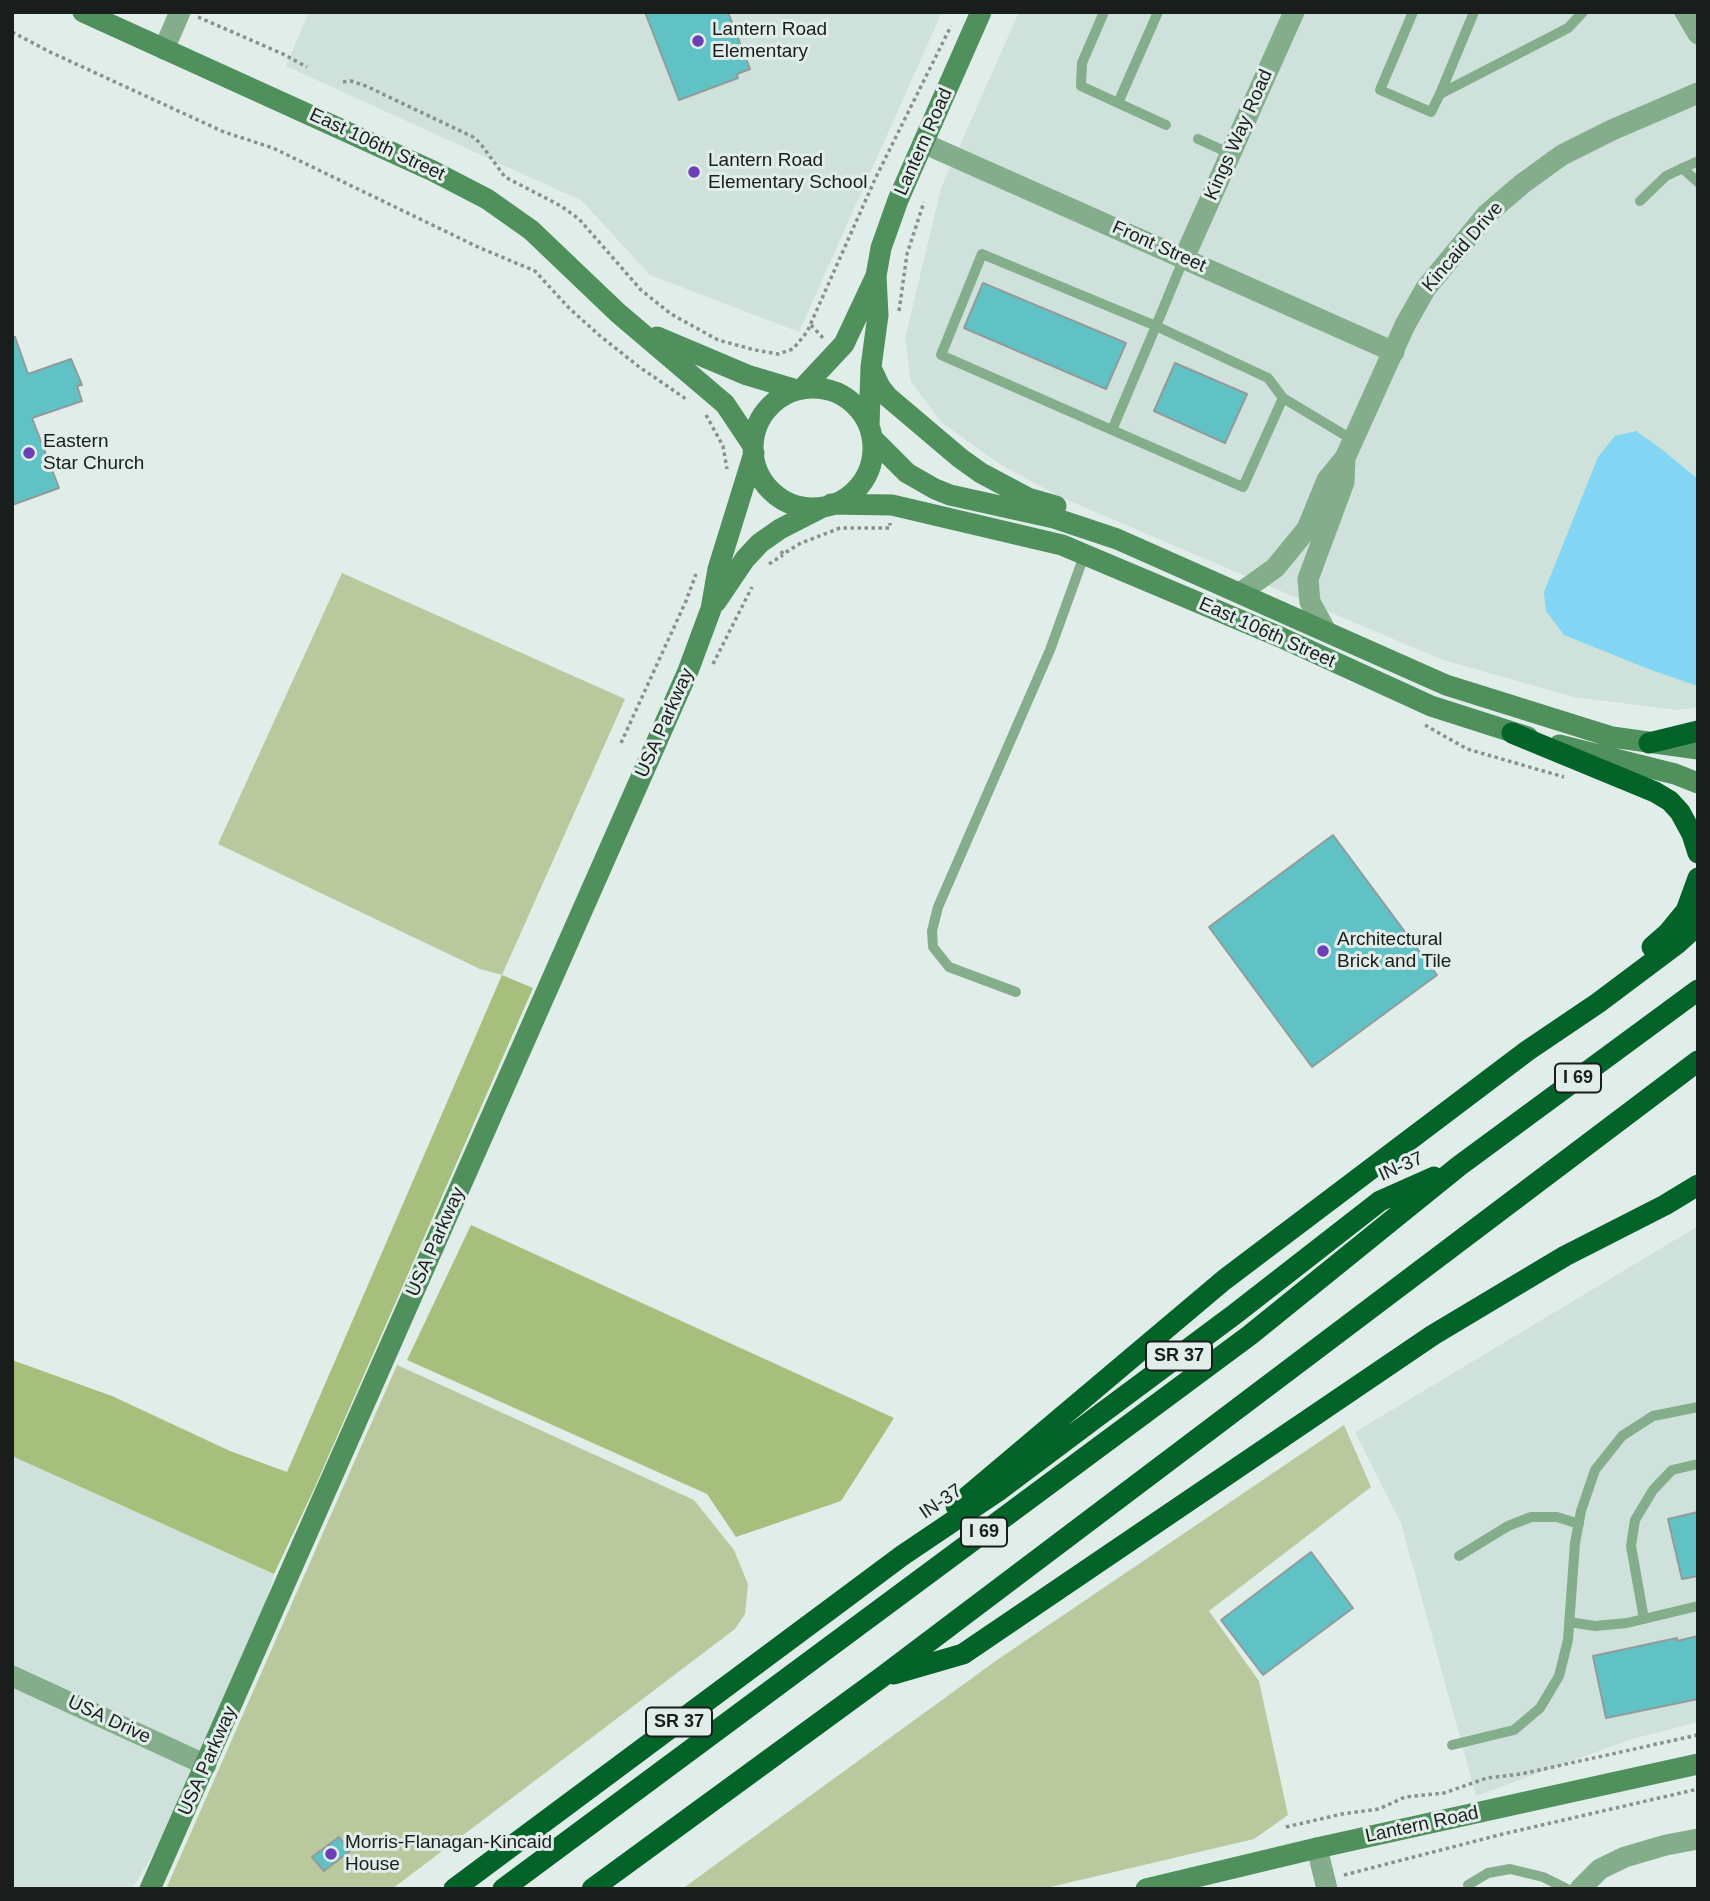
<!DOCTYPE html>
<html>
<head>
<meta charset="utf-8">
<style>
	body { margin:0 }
	#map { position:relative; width:1710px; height:1901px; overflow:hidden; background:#e1ede9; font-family:Arial,sans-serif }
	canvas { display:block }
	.frame { position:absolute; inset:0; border:14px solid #191d1b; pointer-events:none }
</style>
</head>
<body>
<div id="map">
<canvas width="1710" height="1901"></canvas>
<div class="frame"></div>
</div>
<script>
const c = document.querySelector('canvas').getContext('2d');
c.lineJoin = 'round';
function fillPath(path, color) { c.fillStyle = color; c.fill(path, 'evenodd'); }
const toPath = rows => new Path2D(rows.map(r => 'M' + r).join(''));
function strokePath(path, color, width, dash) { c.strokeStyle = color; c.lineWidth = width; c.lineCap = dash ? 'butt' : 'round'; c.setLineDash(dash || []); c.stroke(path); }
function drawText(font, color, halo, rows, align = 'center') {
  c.font = font + ' Arial,sans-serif'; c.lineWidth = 6; c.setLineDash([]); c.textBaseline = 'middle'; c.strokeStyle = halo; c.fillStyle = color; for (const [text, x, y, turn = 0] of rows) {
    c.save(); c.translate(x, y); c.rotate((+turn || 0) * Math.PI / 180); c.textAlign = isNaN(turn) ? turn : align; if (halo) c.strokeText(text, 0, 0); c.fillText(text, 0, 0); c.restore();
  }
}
fillPath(toPath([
	[309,12,942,12,799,332,650,275,582,201,286,66],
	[1019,12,1698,12,1698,707,1678,710,1574,697,1440,659,1058,496,1001,465,942,423,911,382,905,339,941,188],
	[1698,1226,1698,1722,1632,1739,1476,1796,1401,1523,1355,1432],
	[12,1456,274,1574,266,1602,161,1841,132,1889,12,1889]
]), '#cee2db');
fillPath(toPath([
	[342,573,625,699,502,975,480,969,218,844],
	[397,1365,694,1500,734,1550,748,1584,745,1614,735,1629,392,1889,166,1889],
	[1344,1425,1371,1487,1209,1611,1259,1681,1288,1815,1254,1839,1042,1889,682,1889,997,1660]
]), '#b9c99d');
fillPath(toPath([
	[502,975,533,988,314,1489,274,1574,12,1456,12,1360,112,1396,230,1451,287,1472],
	[471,1225,894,1418,841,1501,736,1537,707,1494,407,1360]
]), '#a7bf7d');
fillPath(toPath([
	[1636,431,1660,448,1698,479,1698,686,1651,670,1564,635,1546,611,1544,592,1598,457,1615,436]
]), '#82d6f4');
const building = toPath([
	[645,12,728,12,750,69,737,74,738,78,679,100,645,12],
	[983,283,1126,343,1106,389,964,328,983,283],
	[12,337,15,337,28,374,71,359,82,385,77,386,82,401,32,418,59,488,12,505,12,337],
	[1175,363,1247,394,1225,443,1154,411,1175,363],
	[1333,835,1437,975,1312,1067,1209,927,1333,835],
	[1698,1512,1698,1576,1682,1579,1668,1519,1698,1512],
	[1311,1552,1353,1608,1263,1675,1221,1620,1311,1552],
	[1698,1636,1698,1699,1606,1718,1593,1656,1677,1638,1677,1641,1698,1636],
	[339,1837,350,1851,324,1871,312,1857,339,1837]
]);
fillPath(building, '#60c2c5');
strokePath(building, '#909c9c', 2);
strokePath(toPath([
	[198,17,283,54,307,67],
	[12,32,50,52,224,132,273,148,478,247,535,271,569,308,599,335,638,366,686,399],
	[343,82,351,81,366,86,473,137,480,143,505,177,561,206,579,219,641,290,671,314,718,340,755,350,778,354,793,349,807,332,876,177,951,26],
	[899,311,907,254,924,202],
	[811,325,824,339],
	[706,415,723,446,727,469],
	[781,551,783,554,801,543,840,528,890,528,890,523],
	[769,564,783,555],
	[713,664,752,587],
	[1425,725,1467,749,1564,777],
	[621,743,686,601,696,574],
	[1286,1827,1342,1814,1379,1809,1405,1797,1444,1793,1487,1778,1521,1774,1698,1735],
	[1344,1875,1503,1834,1698,1789]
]), '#89918e', 3.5, [3.5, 3.5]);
strokePath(toPath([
	[1104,12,1082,63,1081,86,1118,103,1158,12],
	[1413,12,1380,90,1431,112,1440,94],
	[1474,12,1440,94,1568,28,1583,12],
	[1118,103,1166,125],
	[1198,139,1231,154],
	[1682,168,1698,182],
	[1640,201,1666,176,1698,161],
	[1184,258,1156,326,1112,430,941,355,982,254,1156,326,1268,378,1283,398,1353,440],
	[1112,430,1243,487,1283,398],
	[1016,992,949,967,933,947,932,931,938,907,1050,650,1085,553],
	[1459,1556,1508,1526,1531,1517,1557,1517,1579,1524],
	[1644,1619,1631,1546,1635,1520,1653,1490,1672,1470,1698,1464],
	[1569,1622,1595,1626,1627,1623,1698,1606],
	[1452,1745,1514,1730,1540,1708,1559,1676,1568,1640,1575,1543,1581,1511,1595,1470,1622,1436,1653,1416,1698,1407],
	[1468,1885,1488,1873,1510,1869,1543,1877,1567,1889]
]), '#84ae8b', 10);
strokePath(toPath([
	[1685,12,1698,34],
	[164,49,180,12],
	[923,143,1394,352],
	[1184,258,1294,12],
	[1240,593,1275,568,1307,529,1327,480,1345,458,1405,325,1426,288,1487,214,1522,184,1562,155,1612,130,1698,93],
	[1326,631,1310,602,1308,579,1344,482,1345,458],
	[12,1676,206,1765],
	[1317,1848,1327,1889],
	[1580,1889,1600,1869,1625,1857,1666,1845,1698,1839]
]), '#84ae8b', 21);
strokePath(toPath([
	[83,12,433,171,487,199,531,230,618,313,725,404,753,446],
	[657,337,747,375,797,390],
	[872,370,880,387,888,397,960,458,981,473,1028,498,1056,506],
	'753 448a60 60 0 1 1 120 0a60 60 0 1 1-120 0Z',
	[802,389,844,344,875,278],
	[869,426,871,367,878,315,876,276,881,248,898,200,981,12],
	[872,438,907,473,935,489,950,495,1054,518,1117,539,1446,685,1612,737,1698,749],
	[831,504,892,505,1062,545,1280,637,1431,706,1528,737],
	[716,602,745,559,760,543,780,529,823,507],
	[1559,745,1675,774,1698,783],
	[150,1889,688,671,711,609,718,569,754,453],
	[1146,1889,1317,1848,1698,1764]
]), '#4f905d', 21);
strokePath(toPath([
	[1512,733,1655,792,1670,801,1680,812,1692,834,1698,853],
	[1649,743,1698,731],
	[1652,947,1668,933,1686,911,1698,878],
	[956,1506,1224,1280,1527,1051,1598,1003,1678,943,1698,925],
	[894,1674,963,1654,1433,1335,1565,1256,1665,1205,1698,1185],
	[454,1889,903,1555,998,1491,1094,1419,1235,1314,1380,1201,1434,1177],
	[503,1889,1250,1335,1459,1166,1698,990],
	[592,1889,882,1677,1698,1061]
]), '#036329', 21);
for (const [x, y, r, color] of [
	[698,41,7,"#6d3fb7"],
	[694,172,7,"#6d3fb7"],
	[29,453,7,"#6d3fb7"],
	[1323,951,7,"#6d3fb7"],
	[331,1854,7,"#6d3fb7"]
]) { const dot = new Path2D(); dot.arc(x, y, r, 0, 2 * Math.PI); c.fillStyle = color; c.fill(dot); strokePath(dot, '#e1ede9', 2.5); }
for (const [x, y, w] of [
	[1578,1078,46],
	[1179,1356,66],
	[984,1532,46],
	[679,1722,66]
]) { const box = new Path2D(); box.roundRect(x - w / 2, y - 14.5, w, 29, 5); c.fillStyle = '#e1ede9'; c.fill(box); strokePath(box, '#191d1b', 2); }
drawText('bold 18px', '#191d1b', null, [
	["I 69",1578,1078],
	["SR 37",1179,1356],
	["I 69",984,1532],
	["SR 37",679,1722]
]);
drawText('19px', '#191d1b', '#e1ede9', [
	["Lantern Road",712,30],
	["Elementary",712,52],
	["Lantern Road",708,161],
	["Elementary School",708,183],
	["Eastern",43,442],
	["Star Church",43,464],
	["Architectural",1337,940],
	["Brick and Tile",1337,962],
	["Morris-Flanagan-Kincaid",345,1843],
	["House",345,1865]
], 'left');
drawText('19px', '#191d1b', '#e1ede9', [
	["Kings Way Road",1239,135,-66],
	["Lantern Road",924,142,-66],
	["East 106th Street",377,145,25],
	["Front Street",1159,247,24],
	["Kincaid Drive",1463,247,-49],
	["East 106th Street",1267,633,24],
	["USA Parkway",665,723,-66],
	["IN-37",1401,1167,-24],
	["USA Parkway",436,1242,-66],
	["IN-37",941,1502,-34],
	["USA Drive",109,1720,25],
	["USA Parkway",208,1761,-66],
	["Lantern Road",1422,1825,-12]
]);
</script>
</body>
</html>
